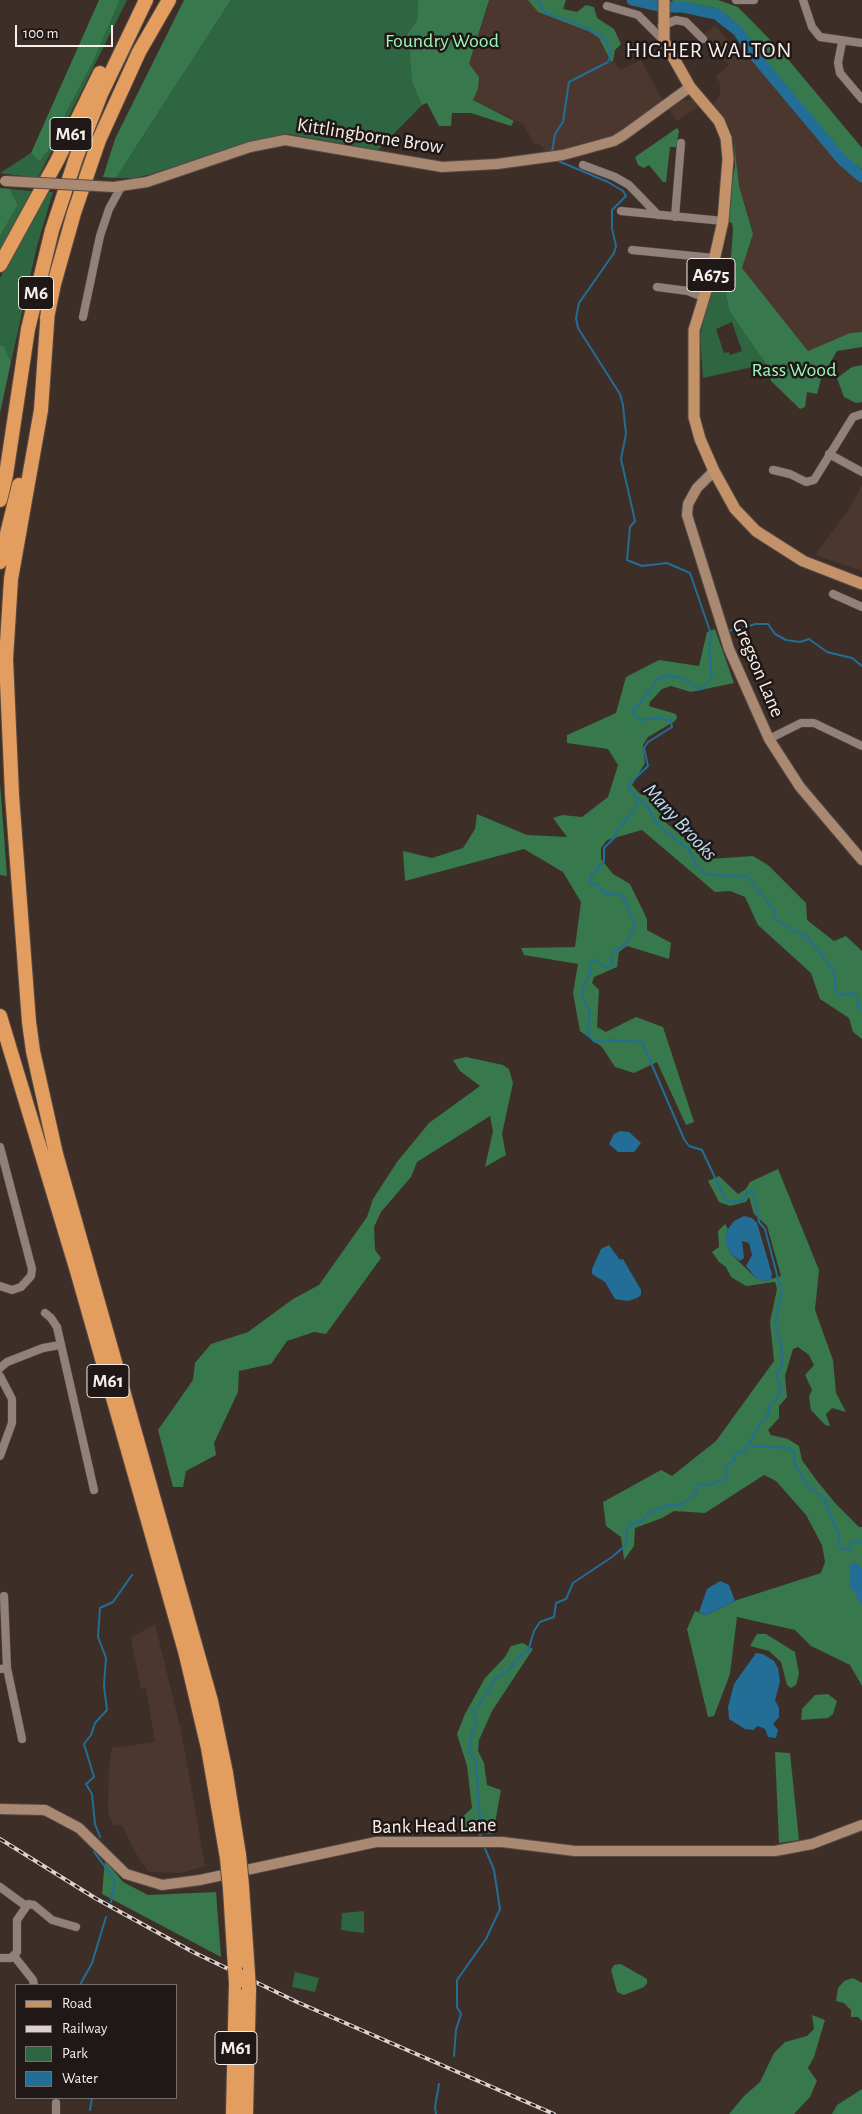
<!DOCTYPE html>
<html>
<head>
<meta charset="utf-8">
<style>
	body { margin:0 }
	#map { position:relative; width:862px; height:2114px; overflow:hidden; background:#3d2e28; font-family:"Alegreya Sans",sans-serif }
	canvas { display:block }
	.legend { position:absolute; left:15px; top:1984px; width:162px; height:115px; box-sizing:border-box; background:#1f1816; border:1px solid #766e6b; margin:0; padding:6px 9px; list-style:none; font-size:15px; color:#f8eeea }
	.legend li { display:flex; align-items:center; gap:10px; height:25px }
	.legend b { width:25px; border:1px solid #766e6b }
	.scale { position:absolute; left:15px; top:25px; width:98px; height:22px; box-sizing:border-box; border:2px solid #f8eeea; border-top:0; padding-left:6px; font-size:15px; line-height:18px; white-space:nowrap; color:#f8eeea; -webkit-text-stroke:4px #1f1816; paint-order:stroke }
</style>
</head>
<body>
<div id="map">
<canvas width="862" height="2114"></canvas>
<ul class="legend">
<li><b style="height:6px;background:#c39269"></b>Road</li>
<li><b style="height:6px;background:#dcd1cd"></b>Railway</li>
<li><b style="height:14px;background:#2e6641"></b>Park</li>
<li><b style="height:14px;background:#236e96"></b>Water</li>
</ul>
<div class="scale">100 m</div>
</div>
<script>
const c = document.querySelector('canvas').getContext('2d');
c.lineJoin = 'round';
function fillPath(path, color) { c.fillStyle = color; c.fill(path, 'evenodd'); }
const toPath = rows => new Path2D(rows.map(r => 'M' + r).join(''));
function strokePath(path, color, width, dash) { c.strokeStyle = color; c.lineWidth = width; c.lineCap = dash ? 'butt' : 'round'; c.setLineDash(dash || []); c.stroke(path); }
function drawText(font, color, halo, rows, align = 'center') {
  c.font = font + ' "Alegreya Sans",sans-serif'; c.lineWidth = 5; c.setLineDash([]); c.textBaseline = 'middle'; c.strokeStyle = halo; c.fillStyle = color; for (const [text, x, y, turn = 0] of rows) {
    c.save(); c.translate(x, y); c.rotate((+turn || 0) * Math.PI / 180); c.textAlign = isNaN(turn) ? turn : align; if (halo) c.strokeText(text, 0, 0); c.fillText(text, 0, 0); c.restore();
  }
}
fillPath(toPath([
	[489,0,528,0,538,12,590,32,599,38,610,62,615,62,620,70,641,60,663,101,612,137,547,153,539,143,535,145,523,124,473,100,478,89,469,64],
	[715,25,741,56,747,54,837,160,862,181,862,332,850,333,808,351,742,268,753,234,739,186,731,130,714,104,720,94,720,83,715,77,729,65,704,34],
	[683,100,694,100,698,107,677,121,669,109],
	[862,485,862,571,815,555,849,510],
	[155,1624,182,1735,205,1866,181,1873,149,1872,135,1852,122,1825,114,1826,108,1813,109,1767,112,1748,155,1742,146,1688,141,1689,131,1638]
]), '#4c372e');
fillPath(toPath([
	[120,0,127,0,38,178,0,173,31,153,39,162,52,146,66,113,94,60],
	[231,0,418,0,417,20,405,37,409,48,412,83,422,105,378,150,288,134,279,135,151,174,135,178,116,178],
	[10,189,32,191,0,250,0,236,18,205],
	[48,192,53,192,37,246,11,362,4,346,0,346,0,278],
	[718,275,723,277,729,311,766,364,703,378,700,337,705,311],
	[732,322,742,351,730,355,729,352,724,353,716,329],
	[364,1911,364,1933,341,1930,342,1913],
	[295,1972,319,1978,315,1992,292,1987]
]), '#2e6641');
fillPath(toPath([
	[99,0,120,0,94,60,66,113,52,146,39,162,31,153],
	[184,0,231,0,116,178,103,177,115,139],
	[418,0,489,0,469,64,479,77,478,89,473,100,514,121,511,126,471,113,452,113,451,126,439,126,427,103,422,105,412,83,409,48,405,37,417,20],
	[528,0,566,0,563,9,577,12,586,5,594,7,597,18,614,29,621,44,615,50,613,61,611,62,599,38,590,32,538,12],
	[672,0,718,0,738,7,782,52,862,148,862,169,845,159,729,17,715,8,686,2,673,2],
	[677,128,679,131,676,147,670,147,666,182,663,182,649,165,644,168,638,165,635,157],
	[734,142,739,186,753,234,742,268,808,351,850,333,862,332,862,347,837,351,821,379,817,394,807,392,805,407,800,409,771,381,766,364,729,311,723,277,731,256,733,230,732,223,725,221,735,166],
	[0,188,10,189,18,205,0,236],
	[0,346,4,346,11,362,0,413],
	[862,365,862,402,856,403,844,397,837,378,852,367],
	[715,629,734,683,691,692,671,686,662,689,650,702,649,706,676,714,677,718,675,721,648,737,643,745,645,763,632,785,640,794,663,800,669,812,665,822,710,859,753,856,768,865,806,903,807,920,834,941,846,936,862,951,862,1039,853,1032,849,1018,820,999,811,973,758,925,745,897,730,891,715,892,642,830,607,840,601,848,601,859,613,874,630,884,647,919,647,930,671,943,669,959,627,946,619,952,617,967,594,977,592,983,599,990,597,1027,606,1032,636,1017,663,1027,694,1122,686,1125,657,1062,634,1073,615,1067,602,1047,580,1031,573,993,578,964,524,955,521,948,575,947,581,902,563,872,524,849,405,881,403,851,432,858,463,848,475,829,477,814,527,835,567,837,553,818,562,815,582,817,608,797,618,765,608,749,567,743,567,735,616,713,626,677,659,660,699,666,707,632],
	[0,783,7,876,0,875],
	[466,1057,503,1065,509,1069,513,1083,502,1134,506,1155,485,1167,493,1131,490,1116,417,1162,411,1177,381,1212,374,1227,375,1250,381,1258,326,1334,314,1332,287,1341,271,1364,239,1371,238,1392,214,1443,216,1455,186,1471,183,1487,173,1487,158,1430,193,1380,195,1363,211,1344,248,1332,293,1299,319,1285,367,1217,373,1199,397,1162,429,1123,480,1086,460,1071,453,1060],
	[778,1169,819,1270,815,1310,833,1360,836,1393,846,1412,832,1408,826,1414,830,1426,825,1425,811,1410,809,1397,812,1390,805,1375,814,1365,809,1355,798,1347,793,1349,785,1376,787,1397,779,1406,779,1418,768,1430,771,1435,788,1439,799,1446,802,1460,817,1481,836,1504,859,1527,862,1527,862,1686,850,1665,811,1646,795,1630,737,1617,730,1674,714,1716,708,1717,687,1629,695,1611,706,1615,737,1600,821,1573,825,1562,822,1545,806,1515,776,1481,764,1475,705,1513,674,1511,662,1518,635,1528,634,1546,624,1560,621,1537,606,1526,603,1502,661,1470,672,1476,716,1441,774,1361,770,1322,777,1289,775,1282,746,1286,731,1277,726,1267,719,1262,712,1252,719,1247,718,1231,725,1224,728,1229,725,1240,731,1254,756,1278,764,1281,781,1276,767,1226,754,1214,749,1197,746,1202,730,1206,719,1202,708,1181,719,1176,738,1194,746,1189,750,1182],
	[757,1634,766,1634,795,1652,799,1674,796,1685,791,1688,787,1685,781,1662,769,1651,750,1646],
	[523,1643,533,1649,492,1711,479,1740,478,1751,484,1763,487,1785,501,1790,493,1834,459,1832,459,1820,472,1808,467,1766,457,1734,465,1714,485,1678,505,1657,511,1646],
	[828,1694,837,1701,833,1714,828,1718,801,1720,802,1709,815,1695],
	[775,1752,790,1753,799,1840,779,1843],
	[105,1860,123,1882,148,1895,216,1892,221,1957,102,1894],
	[621,1964,647,1979,647,1983,644,1987,624,1995,617,1992,611,1970,614,1965],
	[853,1978,862,1983,862,2021,858,2017,851,2017,851,2010,844,2003,836,2001,838,1988,844,1981],
	[812,2015,825,2020,814,2057,808,2068,817,2081,810,2097,794,2114,729,2114,744,2096,760,2082,774,2053,785,2042,807,2036,814,2029],
	[862,2089,862,2114,832,2114,837,2105]
]), '#37784d');
fillPath(toPath([
	[620,1131,629,1132,641,1143,634,1152,618,1152,609,1144,614,1134],
	[744,1216,752,1218,757,1223,772,1274,771,1279,764,1281,756,1278,746,1266,752,1255,749,1243,742,1241,744,1258,740,1261,731,1254,727,1245,725,1240,728,1229,734,1221],
	[609,1245,620,1260,623,1259,641,1290,641,1295,637,1298,628,1301,615,1299,605,1282,592,1274,592,1269,601,1249],
	[854,1562,862,1569,862,1605,849,1584,849,1565],
	[720,1581,729,1585,735,1601,706,1615,699,1612,707,1589],
	[756,1653,763,1654,774,1661,778,1668,780,1682,775,1700,779,1708,779,1717,773,1724,778,1730,776,1738,768,1737,765,1729,758,1726,753,1730,745,1729,729,1719,728,1707,734,1684]
]), '#236e96');
strokePath(toPath([
	[538,0,545,13,571,21,600,35,606,41,611,54,608,62,569,82,563,122,555,134,552,152],
	[556,160,608,182,623,191,626,196,612,210,612,228,616,246,614,253,579,303,576,318,578,328,620,394,623,405,626,434,621,459,635,521,630,527,627,560,642,566,667,563,690,573,711,634,709,653,712,677,699,690,686,680,668,675,658,679,638,706,634,707,633,712,639,720,661,718,671,721,672,727,648,742,644,748,648,766,628,785,630,791,647,806,657,824,688,849,698,868,707,875,747,876,775,911,774,918,792,930,806,936,826,960,835,974,835,988,837,992,843,995,853,993,857,997,858,1005,862,1009],
	[728,631,756,624,768,624,775,634,786,640,800,642,809,639,827,652,852,658,862,666],
	[750,1443,754,1446,790,1448,794,1451,794,1463,808,1486,824,1498,839,1535,840,1548,848,1550,852,1543,858,1541,862,1543],
	[100,1837,95,1824,92,1794,86,1784,94,1777,84,1744,91,1735,95,1723,107,1710,104,1686,106,1658,98,1637,100,1608,113,1602,132,1575],
	[482,1839,475,1823,480,1819,476,1762,469,1752,471,1744,471,1733,475,1726,476,1718,472,1709,479,1705,493,1684,495,1678,508,1671,522,1654,528,1651,534,1631,540,1622,554,1617,556,1603,566,1599,573,1583,612,1557,626,1545,627,1530,631,1524,643,1520,647,1514,669,1505,682,1504,696,1494,698,1484,711,1485,726,1478,726,1466,735,1460,735,1454,745,1451,760,1423,768,1415,769,1406,779,1396,781,1385,777,1379,778,1371,782,1366,782,1350,775,1322,782,1294,765,1229,759,1222,753,1190,747,1192,742,1201,726,1201,702,1150,689,1146,684,1139,642,1042,611,1040,595,1042,587,1034,590,1012,583,999,583,988,591,972,589,964,594,959,605,967,612,966,611,959,614,951,625,945,635,925,624,899,619,894,610,895,603,892,599,886,591,883,591,876,604,861,604,848,615,837,616,831,634,811,638,800],
	[94,1852,115,1880,111,1902],
	[80,1985,92,1963,106,1917],
	[454,2056,456,2030,461,2014,457,2007,457,1980,486,1939,500,1909,494,1870,484,1846],
	[90,2110,92,2098],
	[436,2114,435,2107,439,2084]
]), '#236e96', 2);
strokePath(toPath([
	[632,0,662,7,683,7,716,14,738,31,755,56,842,160,862,177]
]), '#236e96', 11);
const street = toPath([
	[736,0,754,0],
	[803,0,812,27,820,37,862,43],
	[607,6,638,15,664,41],
	[662,26,676,20,686,22,703,39],
	[842,42,838,63,840,73,862,99],
	[583,165,615,177,629,185,658,215],
	[621,211,723,221],
	[675,217,681,143],
	[632,250,714,258],
	[657,287,688,291,703,297],
	[83,317,100,236,109,209,121,187],
	[829,454,862,472],
	[773,470,790,474,806,482,814,480,853,417,862,414],
	[833,594,862,607],
	[769,739,801,723,814,723,862,746],
	[0,1147,32,1269,31,1276,21,1287,12,1290,0,1286],
	[45,1313,51,1318,57,1327,94,1490],
	[0,1368,7,1362,43,1348,60,1345],
	[0,1376,12,1399,12,1423,0,1456],
	[7,1668,22,1739],
	[0,1669,7,1668,4,1596],
	[0,1887,26,1906],
	[14,1956,33,1980,34,1985],
	[0,1958,11,1958,17,1952,17,1920,28,1904,34,1905,52,1920,76,1927],
	[56,2103,56,2114]
]);
const secondary = toPath([
	[114,187,147,182,250,147,285,140,442,167,497,164,563,155,614,141,624,135,690,87],
	[714,471,697,488,688,504,687,515,729,649,769,739,800,787,862,860],
	[0,1809,45,1810,79,1828,126,1874,162,1885,200,1880,376,1842,502,1842,575,1851,775,1851,812,1844,862,1825]
]);
const primary = toPath([
	[664,0,664,41,690,87,719,121,726,138,728,159,723,221,710,278,694,330,694,417,700,439,714,471,735,509,756,531,803,561,862,584]
]);
const highway = toPath([
	[0,265,57,161,100,73],
	[48,309,41,410,11,579,6,659,12,795,29,1022,33,1051,56,1154,211,1701,226,1773,239,1855],
	[47,318,54,284,74,213,99,140,139,52,169,0],
	[0,500,6,475,28,329,52,230,76,158,101,94,146,0],
	[0,562,19,485],
	[0,1016,77,1271,185,1651,208,1748,227,1858],
	[242,1886,248,1974],
	[230,1889,235,1968],
	[233,2114,236,1983],
	[246,2114,249,1989]
]);
strokePath(street, '#574a45', 9);
strokePath(secondary, '#574a45', 12);
strokePath(primary, '#574a45', 13);
strokePath(highway, '#574a45', 16);
strokePath(street, '#92817a', 8);
strokePath(secondary, '#aa8972', 10);
strokePath(primary, '#c39269', 11);
strokePath(highway, '#e39d5e', 14);
const rail = toPath([
	[0,1839,95,1898,193,1952,297,2002,554,2114]
]);
strokePath(rail, '#dcd1cd', 4);
strokePath(rail, '#1f1816', 2, [5.5]);
const secondaryBridge = toPath([
	[5,181,114,187]
]);
const highwayBridge = toPath([
	[239,1855,242,1886],
	[227,1858,230,1889],
	[235,1968,236,1983],
	[248,1974,249,1989]
]);
strokePath(secondaryBridge, '#574a45', 12, []);
strokePath(highwayBridge, '#574a45', 16, []);
strokePath(secondaryBridge, '#aa8972', 10);
strokePath(highwayBridge, '#e39d5e', 14);
for (const [x, y, w] of [
	[71,134,42],
	[711,275,48],
	[36,293,35],
	[108,1381,42],
	[236,2048,42]
]) { const box = new Path2D(); box.roundRect(x - w / 2, y - 16.5, w, 33, 4); c.fillStyle = '#1f1816'; c.fill(box); strokePath(box, '#f8eeea', 1); }
drawText('bold 19px', '#f8eeea', null, [
	["M61",71,134],
	["A675",711,275],
	["M6",36,293],
	["M61",108,1381],
	["M61",236,2048]
]);
drawText('20px', '#9bf7b7', '#1f1816', [
	["Foundry Wood",442,41],
	["Rass Wood",794,370]
]);
drawText('20px', '#f8eeea', '#1f1816', [
	["Kittlingborne Brow",370,136,9],
	["Gregson Lane",758,668,67],
	["Bank Head Lane",434,1826,-1]
]);
drawText('italic 21px', '#b9def5', '#1f1816', [
	["Many Brooks",680,822,47]
]);
c.letterSpacing = '1px';
drawText('22px', '#f8eeea', '#1f1816', [
	["HIGHER WALTON",709,50]
]);
c.letterSpacing = '0px';
</script>
</body>
</html>
